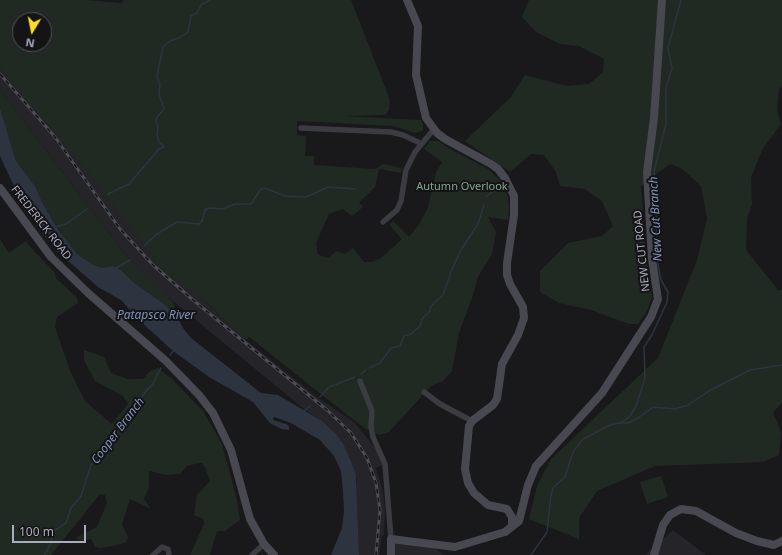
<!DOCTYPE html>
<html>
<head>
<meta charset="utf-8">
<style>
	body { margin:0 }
	#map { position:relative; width:782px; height:555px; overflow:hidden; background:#19191b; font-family:"Noto Sans",sans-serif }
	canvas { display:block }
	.north { position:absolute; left:12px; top:12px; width:40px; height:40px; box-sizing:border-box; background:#141316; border:1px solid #505058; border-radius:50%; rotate:190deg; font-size:11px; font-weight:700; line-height:16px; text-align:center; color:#aaacbb }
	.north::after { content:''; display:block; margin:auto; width:14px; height:18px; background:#fedd2e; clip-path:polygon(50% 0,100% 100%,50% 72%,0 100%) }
	.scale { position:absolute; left:12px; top:525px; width:74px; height:18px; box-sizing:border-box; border:2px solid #aaacbb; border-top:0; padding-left:5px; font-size:12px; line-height:14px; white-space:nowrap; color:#aaacbb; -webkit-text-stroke:3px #141316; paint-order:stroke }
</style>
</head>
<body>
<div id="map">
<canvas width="782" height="555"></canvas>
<div class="north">N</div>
<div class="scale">100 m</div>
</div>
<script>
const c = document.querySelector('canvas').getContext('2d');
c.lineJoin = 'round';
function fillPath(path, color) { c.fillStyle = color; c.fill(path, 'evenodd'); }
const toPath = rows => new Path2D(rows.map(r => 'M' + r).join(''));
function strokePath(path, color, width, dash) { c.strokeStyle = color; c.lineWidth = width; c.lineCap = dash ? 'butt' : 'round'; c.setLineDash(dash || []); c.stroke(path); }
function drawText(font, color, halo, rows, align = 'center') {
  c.font = font + ' "Noto Sans",sans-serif'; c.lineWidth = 4; c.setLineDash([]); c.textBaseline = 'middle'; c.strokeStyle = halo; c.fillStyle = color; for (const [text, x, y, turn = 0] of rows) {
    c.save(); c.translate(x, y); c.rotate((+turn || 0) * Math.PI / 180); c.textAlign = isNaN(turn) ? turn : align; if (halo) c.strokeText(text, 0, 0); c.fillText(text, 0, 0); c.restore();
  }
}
fillPath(toPath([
	[0,61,159,259,246,340,317,397,355,423,382,457,384,464,376,468,383,491,385,510,384,535,382,535,379,555,359,555,356,493,357,482,356,474,344,445,322,421,305,410,162,292,128,258,0,90],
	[673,530,706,555,645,555],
	[395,535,435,548,444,555,391,555]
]), '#252428');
fillPath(toPath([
	[0,0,85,0,121,3,124,0,351,0,390,100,389,110,385,115,343,116,421,120,423,124,423,131,415,133,394,126,297,121,297,135,306,136,305,156,314,156,314,165,375,169,383,164,402,168,401,173,379,169,375,187,359,203,363,207,352,216,343,209,329,214,316,243,317,252,319,255,328,258,337,251,345,254,353,248,364,262,372,262,381,258,402,239,391,227,390,224,393,221,409,237,420,223,428,207,436,173,442,162,424,149,430,141,438,141,448,148,488,169,499,179,508,197,509,208,508,220,488,217,496,232,492,254,478,277,472,298,459,333,452,371,443,381,431,386,389,432,380,435,366,429,355,421,249,337,246,340,208,304,162,268,89,173,0,67],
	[20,20,44,20,44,44,20,44],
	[529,0,782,0,782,85,779,90,777,110,781,124,762,150,751,178,752,205,747,218,746,250,778,290,782,290,782,403,773,412,781,432,779,455,763,462,655,466,597,491,579,518,579,539,529,519,537,486,551,459,658,358,697,260,707,219,701,186,681,168,670,164,641,186,645,249,652,297,647,311,638,324,629,324,591,310,559,303,540,292,540,271,568,243,602,236,613,226,602,201,585,189,560,186,556,172,544,155,531,154,510,172,465,141,510,98,525,75,567,86,589,84,603,72,604,59,579,46,560,44,536,32,522,17],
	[0,90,128,258,173,302,177,316,164,304,133,282,121,270,113,266,102,268,92,264,77,254,69,245,43,204,35,186,16,161,0,108],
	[0,239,9,253,27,240,26,242,55,273,56,278,77,298,78,303,57,317,55,327,71,373,85,401,112,424,128,404,123,396,95,381,84,360,84,350,104,357,111,373,128,379,143,379,150,371,158,368,172,379,203,411,222,444,237,500,240,520,225,531,217,531,210,555,190,555,204,524,204,519,194,515,197,495,210,481,205,467,202,463,199,463,187,466,180,474,166,475,150,471,149,472,149,488,144,499,151,509,130,499,122,524,128,537,126,542,117,545,101,548,95,547,91,539,81,541,75,538,97,527,107,503,105,495,100,494,51,555,0,555],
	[661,476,668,497,647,504,640,482]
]), '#202a23');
fillPath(toPath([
	[0,108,16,161,35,186,43,204,60,232,77,254,92,264,102,268,113,266,121,270,133,282,164,304,177,316,183,328,191,338,261,393,278,395,322,421,336,434,344,445,356,474,359,555,331,555,342,528,344,511,343,492,341,471,334,456,320,440,291,423,275,417,273,418,273,420,286,424,289,426,289,430,281,429,270,423,253,402,209,377,173,351,140,321,121,300,98,287,58,252,42,233,11,180,0,156]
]), '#2d3440');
strokePath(toPath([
	[108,194,129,184,159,149,164,147,159,142,157,136,158,125,156,122,157,117,164,109,159,94,160,84,157,77,163,47,170,41,179,38,188,32,191,16,197,13,201,5,210,0],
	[487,196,501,185],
	[56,227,66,224,87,209],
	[144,246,157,234,177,222,199,224,202,221,205,210,210,208,222,209,235,204,251,204,260,190,265,188,285,196,306,197,328,187,355,189],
	[114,269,130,260],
	[170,355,174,350],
	[369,368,380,363,391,348,400,346,404,336,411,334,420,326,422,319,430,311,431,306,443,295,452,269,462,248,478,224,484,205],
	[361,374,366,370],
	[320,397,329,387,355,377],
	[304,411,310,406],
	[621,423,628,423,638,418,653,407,675,409,688,405,709,391,750,370,782,365],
	[44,555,48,549,55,530,66,523,71,508,81,496,91,465,99,452,119,430,146,391,152,385,161,368],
	[531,555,547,532,551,495,553,488,565,477,573,452,583,439,610,425,620,423,630,416,636,406,645,378,644,347,652,335,667,302,668,292,661,280,657,259,656,200,654,171,666,124,666,88,672,68,668,48,681,0]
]), '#2d3440', 1.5);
strokePath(toPath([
	[301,128,391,132,403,135,420,143],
	[383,222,397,210,401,201,406,170,415,152,434,129],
	[360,381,372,411,371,427,373,437,385,464,391,539],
	[424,392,440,404,472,421],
	[153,555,162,547,168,549,169,555],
	[252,555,264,544]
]), '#3b3b42', 5.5);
strokePath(toPath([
	[407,0,418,26,416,75,426,118,437,133,445,139,491,164,498,169,505,178,514,196,514,215,507,263,507,275,510,284,523,307,524,318,518,335,502,364,497,399,493,405,472,421,469,426,465,469,468,483,474,493,488,505,507,509,512,517,512,526],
	[0,188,51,257,88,293,166,361,199,395,213,413,231,450,250,519,264,544,274,555],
	[391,555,391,539,455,547,505,532,519,521,528,485,536,466,602,393,651,317,658,299,652,259,647,172,654,118,662,0],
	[654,555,663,525,670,515,681,509,696,511,736,533,757,541,774,545,782,541]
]), '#474850', 8);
const rail = toPath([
	[0,74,55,137,120,229,153,265,193,300,327,410,351,433,367,458,376,483,380,510,376,555]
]);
strokePath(rail, '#4c4d55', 3);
strokePath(rail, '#141316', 1.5, [4.5]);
drawText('11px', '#80a78a', '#141316', [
	["Autumn Overlook",462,187]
]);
drawText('11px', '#aaacbb', '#141316', [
	["FREDERICK ROAD",41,223,52],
	["NEW CUT ROAD",642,251,-96]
]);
drawText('italic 12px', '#7f93b8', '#141316', [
	["New Cut Branch",656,219,-93],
	["Patapsco River",156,316],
	["Cooper Branch",118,431,-53]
]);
</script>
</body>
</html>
